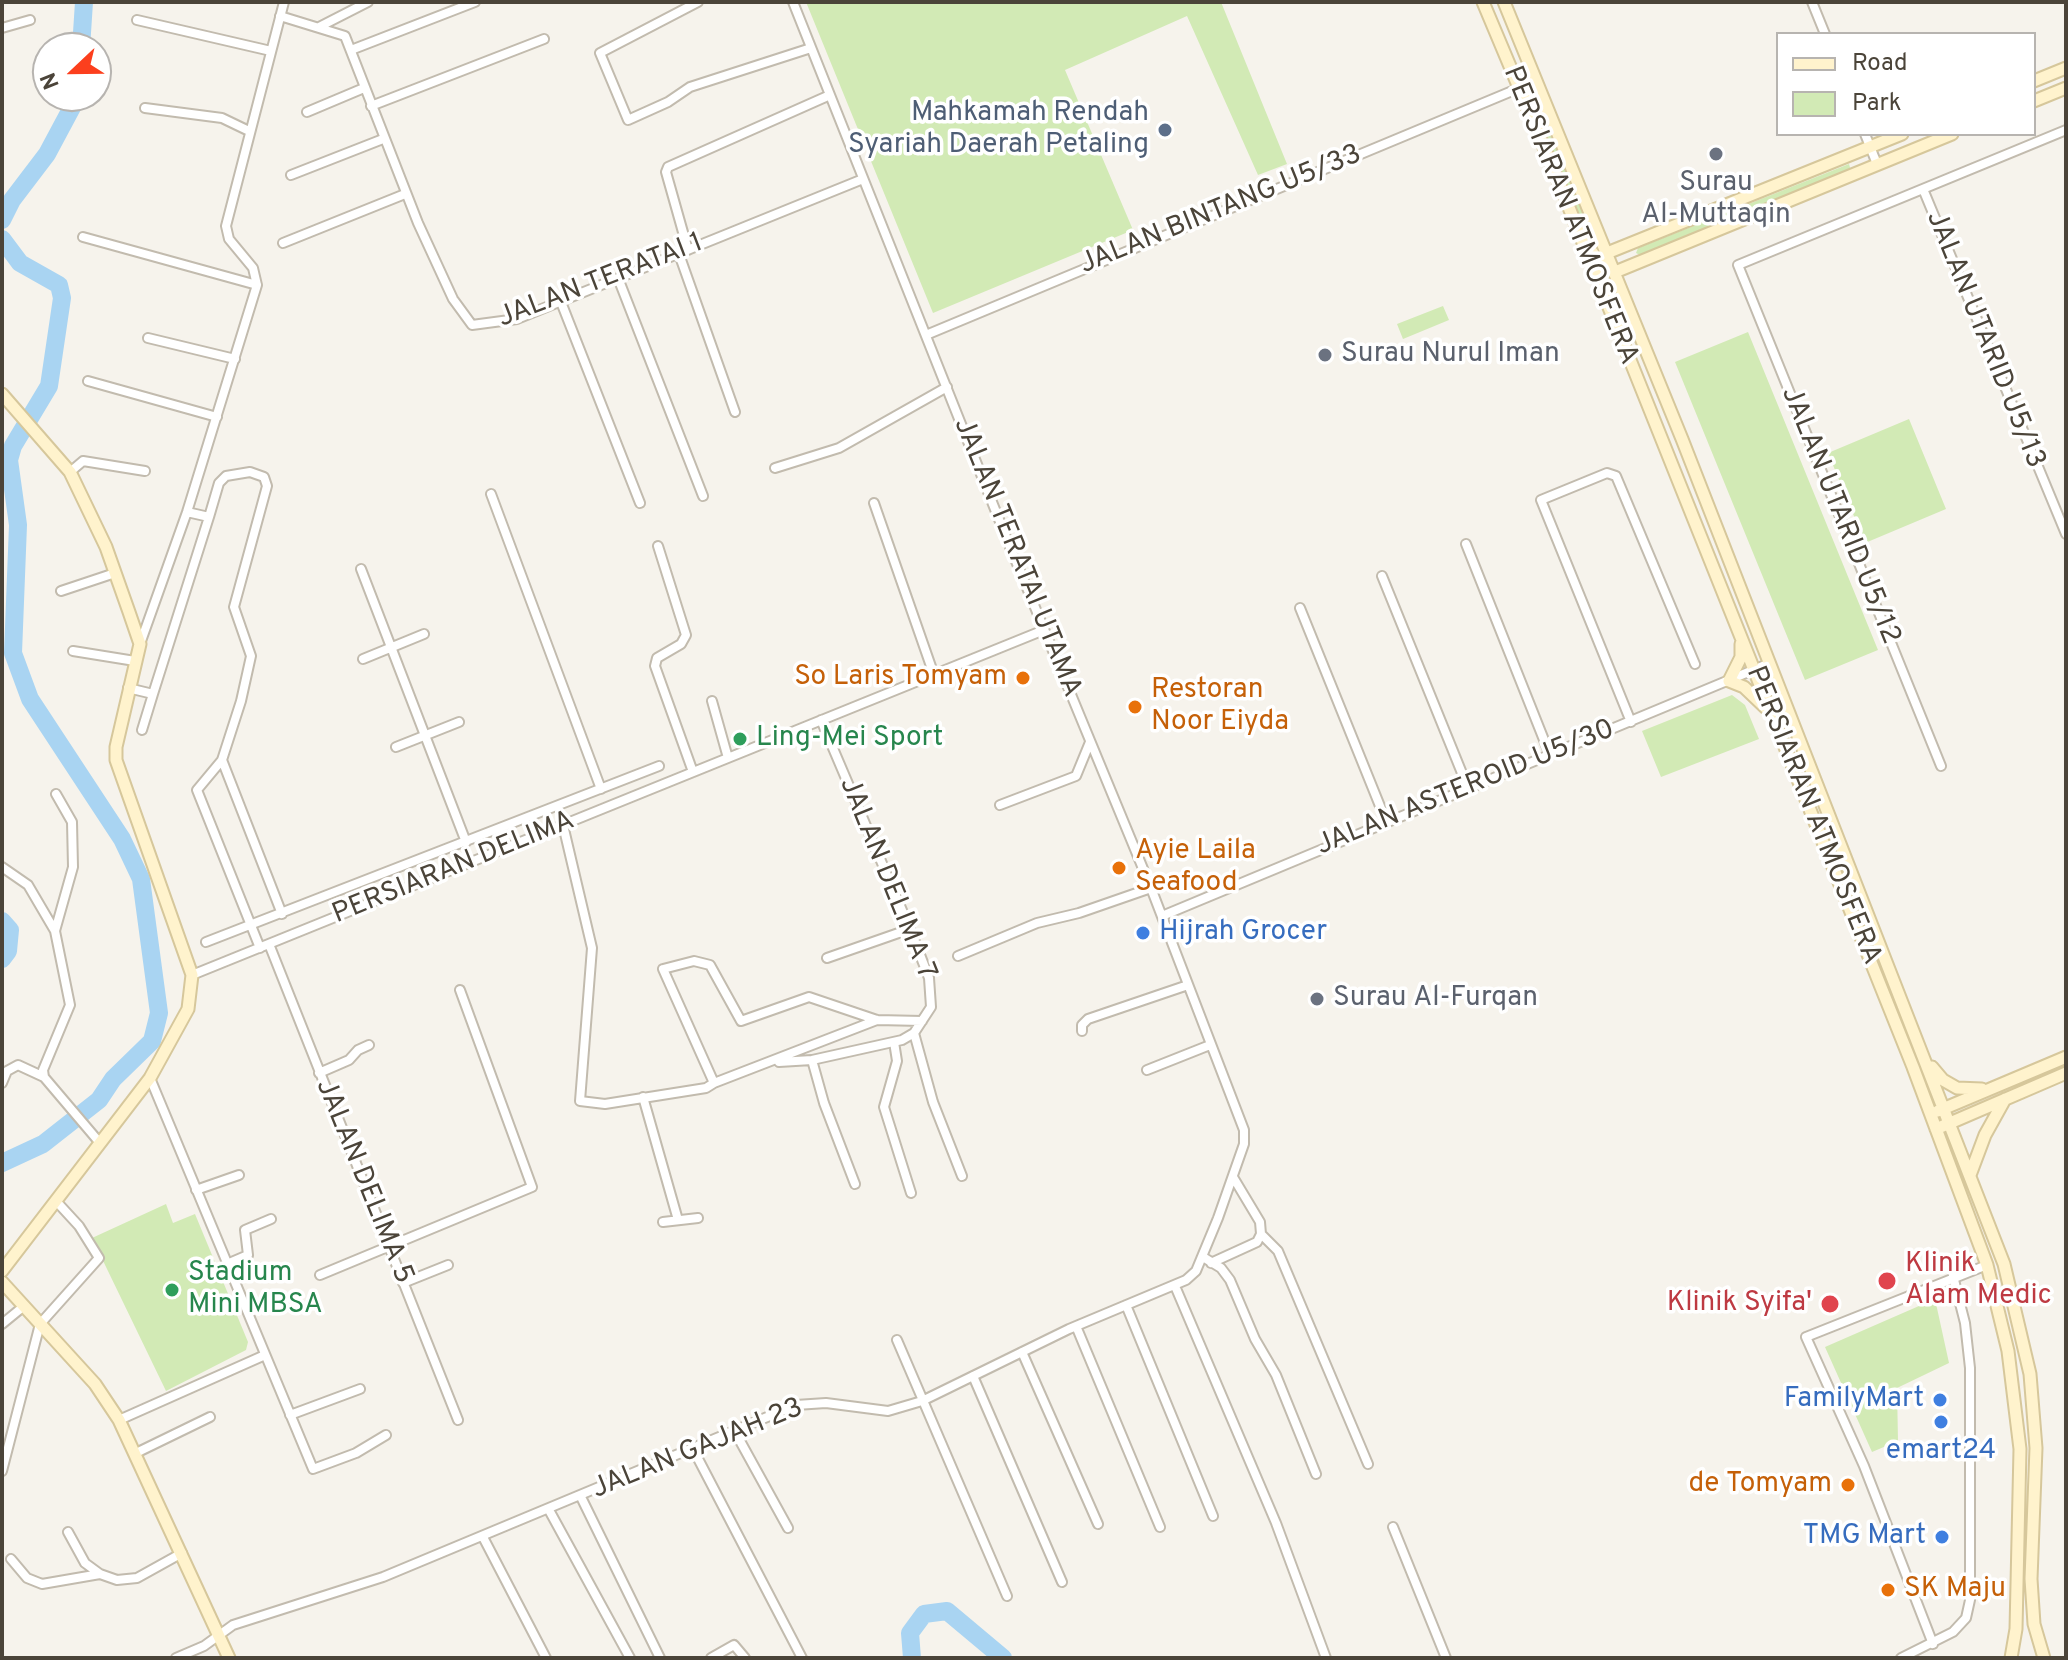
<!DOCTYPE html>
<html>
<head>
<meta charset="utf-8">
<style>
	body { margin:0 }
	#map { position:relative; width:2068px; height:1660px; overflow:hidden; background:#f6f3ec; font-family:Overpass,sans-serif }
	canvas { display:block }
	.frame { position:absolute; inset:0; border:4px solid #4b4439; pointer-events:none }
	.legend { position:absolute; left:1776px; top:32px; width:260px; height:104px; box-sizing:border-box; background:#fff; border:2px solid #b7b4b0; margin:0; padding:10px 14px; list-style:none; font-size:24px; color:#4b4439 }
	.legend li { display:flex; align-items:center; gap:16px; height:40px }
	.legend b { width:40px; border:2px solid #b7b4b0 }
	.north { position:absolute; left:32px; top:32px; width:80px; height:80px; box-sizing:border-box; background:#fff; border:2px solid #b7b4b0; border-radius:50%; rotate:248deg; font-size:22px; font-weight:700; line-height:32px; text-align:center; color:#4b4439 }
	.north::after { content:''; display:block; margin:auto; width:28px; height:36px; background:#fc3f1d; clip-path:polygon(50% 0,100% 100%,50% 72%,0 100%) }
</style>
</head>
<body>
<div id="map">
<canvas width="2068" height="1660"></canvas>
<div class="frame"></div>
<ul class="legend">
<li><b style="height:10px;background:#fff3cd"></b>Road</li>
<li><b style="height:22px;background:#d2eab5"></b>Park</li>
</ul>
<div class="north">N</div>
</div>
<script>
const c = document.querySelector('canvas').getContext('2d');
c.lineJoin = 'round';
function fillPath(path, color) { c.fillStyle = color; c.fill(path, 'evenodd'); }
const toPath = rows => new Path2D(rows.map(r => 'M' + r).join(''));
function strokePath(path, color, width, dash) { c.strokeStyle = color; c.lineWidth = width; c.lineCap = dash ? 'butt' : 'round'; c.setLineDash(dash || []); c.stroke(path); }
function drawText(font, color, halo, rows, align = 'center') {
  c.font = font + ' Overpass,sans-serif'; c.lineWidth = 7; c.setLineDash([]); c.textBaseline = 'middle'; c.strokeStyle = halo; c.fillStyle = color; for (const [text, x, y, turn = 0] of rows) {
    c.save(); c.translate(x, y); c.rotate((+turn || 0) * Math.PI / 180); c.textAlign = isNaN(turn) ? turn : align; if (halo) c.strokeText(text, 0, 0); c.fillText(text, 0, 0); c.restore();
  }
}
fillPath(toPath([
	[806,2,1221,2,1287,164,1258,175,1187,16,1065,70,1133,230,933,313],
	[1530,103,1536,106,1570,176,1594,234,1591,237,1586,237],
	[1849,164,1851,171,1640,255,1636,253,1638,248],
	[1443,306,1449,320,1403,339,1397,324],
	[1748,332,1878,650,1805,680,1675,362],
	[1909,419,1946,509,1865,543,1828,453],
	[1732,695,1745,705,1759,739,1661,777,1642,731],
	[166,1204,173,1223,195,1214,248,1342,246,1350,166,1391,92,1238],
	[1935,1299,1949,1363,1897,1388,1898,1441,1872,1452,1825,1347]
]), '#d2eab5');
strokePath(toPath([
	[81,48,84,2],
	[2,220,12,200,47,154,78,96],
	[2,239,20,263,59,285,62,298,49,386,13,446,9,460,18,525,13,653,30,699,122,839,141,879,159,1013,152,1041,113,1079,99,1100,43,1144,2,1163],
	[2,921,10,930,8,951,2,959],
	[912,1658,910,1633,924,1614,947,1611,1003,1658]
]), '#a9d4f2', 18);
const street = toPath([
	[698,2,600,53,628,120,668,102,690,87,811,48],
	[1812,2,1825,34],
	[280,16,345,36,418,223,453,299,472,325,517,319,863,179],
	[137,20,271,51],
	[319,27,368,2],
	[2,28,30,20],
	[351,50,475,2],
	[371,106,544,39],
	[145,108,222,118,249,131],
	[307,112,364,88],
	[1865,134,1877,164],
	[291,175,383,139],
	[1923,189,2066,534],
	[83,237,257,285],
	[283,243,405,194],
	[688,250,666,172,668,167,830,95],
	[679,254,735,412],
	[618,278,703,496],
	[561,302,640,503],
	[926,335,1517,89],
	[148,338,235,359],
	[88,381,217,417],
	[775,468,839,448,947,387],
	[70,472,83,461,145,471],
	[491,494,601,789],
	[874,503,934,675],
	[187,512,209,517,219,483,226,476,250,472,264,477,267,486,234,607,251,656,241,701,222,760,197,790,260,948],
	[1466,544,1550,755],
	[658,546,686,635,681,644,657,658,655,666,693,772],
	[361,569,466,842],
	[1382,576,1468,788],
	[61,591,115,573],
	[1300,608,1386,821],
	[140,644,187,512,257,285,253,268,229,239,226,226,284,2],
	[73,651,135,661],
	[363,659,424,634],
	[128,688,153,694,209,517],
	[712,701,728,758],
	[1631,722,1541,500,1607,473,1616,476,1695,664],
	[142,730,153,694],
	[396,747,459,722],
	[222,760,282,914],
	[1941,766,1738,265,2066,130],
	[56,794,72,822,73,867,55,931,70,1005,43,1070,44,1077,100,1143],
	[1000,805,1076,776,1090,742],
	[563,825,592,948,580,1101,605,1104,706,1088,714,1083],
	[2,867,28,885,55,931],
	[1162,916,1770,663],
	[206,942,659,766],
	[269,944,458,1420],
	[958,956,1037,923,1079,913,1151,888],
	[827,958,910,929],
	[192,975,1044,630],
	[877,1020,714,1083,663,969,694,961,710,965,741,1021,809,997,877,1020,922,1021],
	[1082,1031,1082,1025,1088,1019,1188,985],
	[914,1033,933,1102,962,1176],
	[894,1042,897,1061,884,1107,911,1193],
	[812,1060,824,1103,855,1184],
	[779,1062,812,1060,902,1040,914,1033,931,1007,929,978,910,929,821,720],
	[1147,1070,1210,1045],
	[319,1073,349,1060,358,1050,369,1045],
	[150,1078,313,1469,356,1453,386,1435],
	[2,1083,7,1071,18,1065,44,1077],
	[643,1097,678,1220],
	[196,1190,239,1175],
	[663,1222,698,1218],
	[1261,1234,1278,1251,1368,1464],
	[1203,1257,1221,1268,1230,1280,1255,1339,1276,1375,1316,1474],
	[1211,1263,1257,1242,1261,1234,1260,1222,1233,1177],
	[227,1264,248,1255,245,1230,271,1219],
	[320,1275,532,1187,460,990],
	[403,1283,448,1265],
	[1175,1286,1276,1523,1326,1658],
	[1126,1305,1213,1516],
	[2,1324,24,1306],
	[1076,1326,1160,1527],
	[897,1340,1007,1596],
	[1022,1352,1098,1524],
	[973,1376,1062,1582],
	[290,1415,360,1389],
	[119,1420,265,1355],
	[734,1430,788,1528],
	[693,1449,802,1658],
	[136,1453,210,1417],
	[2,1471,40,1324,99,1258,79,1226,56,1201],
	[581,1497,660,1658],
	[549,1510,630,1658],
	[1393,1527,1446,1658],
	[68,1532,85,1563,100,1574,117,1580,137,1578,182,1553],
	[483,1537,546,1658],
	[11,1559,27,1578,42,1584,100,1574],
	[1933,1644,1864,1466,1806,1337,1987,1265],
	[176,1658,204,1646,233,1625,383,1577,796,1405,826,1403,888,1411,922,1401,1069,1329,1186,1280,1196,1271,1218,1218,1244,1144,1244,1130,1151,888,1008,542,793,2],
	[711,1658,734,1645,745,1658],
	[1901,1658,1953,1632,1966,1618,1970,1600,1970,1368,1965,1323,1953,1276]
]);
const secondary = toPath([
	[1483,2,1562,190,1913,1067,1987,1265,2008,1351,2020,1449,2016,1629,2011,1658],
	[1504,2,1682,439,2004,1264,2030,1374,2036,1448,2031,1579,2034,1624,2044,1658],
	[2034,81,2066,68],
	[1517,89,1537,101,1544,115],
	[2034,101,2066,88],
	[1587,245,1602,266,1615,272,1952,134],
	[1607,253,1902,134],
	[2,394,70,472,106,547,129,612,140,644,116,747,116,760,192,975,188,1009,150,1078,2,1271],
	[1741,644,1741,657,1729,681,1744,687,1766,708],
	[1932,1067,1943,1080,1957,1088,1982,1089],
	[1938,1111,2066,1057],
	[1936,1129,2066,1073],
	[1970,1175,1985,1135,2005,1099],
	[2,1282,95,1384,119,1420,229,1658]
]);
strokePath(street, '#c2bbae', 12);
strokePath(secondary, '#d6c79b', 15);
strokePath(street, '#fff', 8);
strokePath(secondary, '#fff3cd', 11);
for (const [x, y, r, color] of [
	[1165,130,8,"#5c6f8a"],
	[1716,154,8,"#6b7280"],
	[1325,355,8,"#6b7280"],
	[1023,678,8,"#e8710a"],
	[1135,707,8,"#e8710a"],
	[740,739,8,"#2e9e5b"],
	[1119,868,8,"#e8710a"],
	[1143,933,8,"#3f7fe0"],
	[1317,999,8,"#6b7280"],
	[1887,1281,10,"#e0444e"],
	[172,1290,8,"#2e9e5b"],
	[1830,1304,10,"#e0444e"],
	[1940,1400,8,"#3f7fe0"],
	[1941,1422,8,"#3f7fe0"],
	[1848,1485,8,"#e8710a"],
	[1942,1537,8,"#3f7fe0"],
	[1888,1590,8,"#e8710a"]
]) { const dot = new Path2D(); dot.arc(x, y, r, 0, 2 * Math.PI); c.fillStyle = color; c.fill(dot); strokePath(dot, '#fff', 3); }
drawText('28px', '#4e5e75', '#fff', [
	["Mahkamah Rendah",1149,114],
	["Syariah Daerah Petaling",1149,146]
], 'right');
drawText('28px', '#5b616d', '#fff', [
	["Surau",1716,184,"center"],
	["Al-Muttaqin",1716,216,"center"],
	["Surau Nurul Iman",1341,355],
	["Surau Al-Furqan",1333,999]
], 'left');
drawText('28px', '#4b4439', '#fff', [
	["JALAN BINTANG U5/33",1221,211,-22],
	["PERSIARAN ATMOSFERA",1569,216,68],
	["JALAN TERATAI 1",601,282,-21],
	["JALAN UTARID U5/13",1984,340,68],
	["JALAN UTARID U5/12",1839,516,68],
	["JALAN TERATAI UTAMA",1016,558,68],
	["JALAN ASTEROID U5/30",1466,789,-22],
	["PERSIARAN ATMOSFERA",1812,816,68],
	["PERSIARAN DELIMA",454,869,-22],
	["JALAN DELIMA 7",886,879,68],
	["JALAN DELIMA 5",363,1182,68],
	["JALAN GAJAH 23",698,1450,-22]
]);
drawText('28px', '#c56008', '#fff', [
	["So Laris Tomyam",1007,678,"right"],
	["Restoran",1151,691],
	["Noor Eiyda",1151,723],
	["Ayie Laila",1135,852],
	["Seafood",1135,884],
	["de Tomyam",1832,1485,"right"],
	["SK Maju",1904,1590]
], 'left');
drawText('28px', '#27864d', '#fff', [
	["Ling-Mei Sport",756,739],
	["Stadium",188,1274],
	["Mini MBSA",188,1306]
], 'left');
drawText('28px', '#366cbe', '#fff', [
	["Hijrah Grocer",1159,933,"left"],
	["FamilyMart",1924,1400],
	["emart24",1941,1452,"center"],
	["TMG Mart",1926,1537]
], 'right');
drawText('28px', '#be3a42', '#fff', [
	["Klinik",1905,1265],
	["Alam Medic",1905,1297],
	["Klinik Syifa'",1812,1304,"right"]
], 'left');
</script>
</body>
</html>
